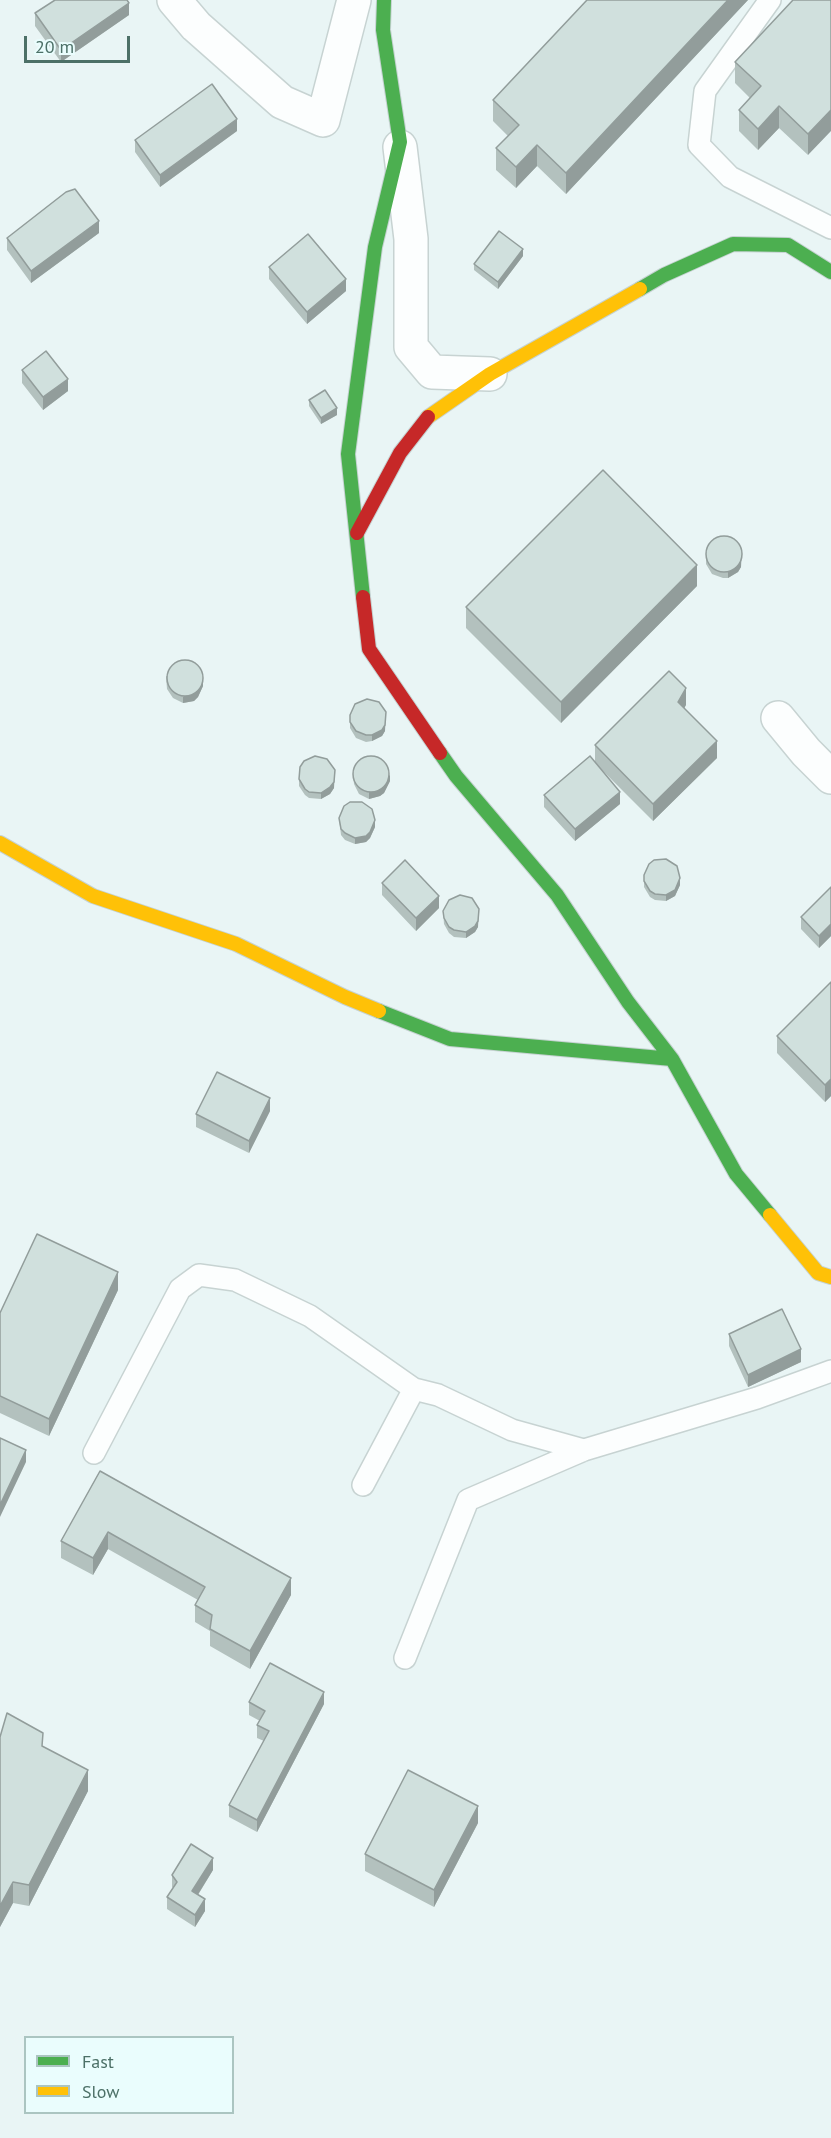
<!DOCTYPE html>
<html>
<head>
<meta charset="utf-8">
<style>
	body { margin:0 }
	#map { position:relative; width:831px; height:2138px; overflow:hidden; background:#e9f5f5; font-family:"PT Sans",sans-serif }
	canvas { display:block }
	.legend { position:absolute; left:24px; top:2036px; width:210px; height:78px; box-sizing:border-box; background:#eafdfd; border:2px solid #abc5c1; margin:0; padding:8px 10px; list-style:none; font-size:18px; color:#4c7067 }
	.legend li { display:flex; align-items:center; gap:12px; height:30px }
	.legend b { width:30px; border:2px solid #abc5c1 }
	.scale { position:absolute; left:24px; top:36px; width:106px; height:27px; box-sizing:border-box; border:3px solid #4c7067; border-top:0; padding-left:8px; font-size:18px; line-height:21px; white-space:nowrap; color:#4c7067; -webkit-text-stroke:4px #eafdfd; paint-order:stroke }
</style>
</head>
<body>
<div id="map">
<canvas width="831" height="2138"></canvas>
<ul class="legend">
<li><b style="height:8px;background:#4caf50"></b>Fast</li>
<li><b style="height:8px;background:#ffc107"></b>Slow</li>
</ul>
<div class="scale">20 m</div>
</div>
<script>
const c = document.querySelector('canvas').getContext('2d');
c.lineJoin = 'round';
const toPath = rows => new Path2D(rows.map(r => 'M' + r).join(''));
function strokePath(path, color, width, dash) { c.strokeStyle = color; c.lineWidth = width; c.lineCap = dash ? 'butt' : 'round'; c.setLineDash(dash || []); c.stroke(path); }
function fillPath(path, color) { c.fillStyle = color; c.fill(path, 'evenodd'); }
const lane = toPath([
	[770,0,705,91,699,145,730,177,831,228],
	[94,1453,180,1289,199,1275,235,1280,310,1316,414,1389],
	[363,1485,414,1389,438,1395,512,1430,584,1450],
	[405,1658,468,1500,584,1450,757,1398,831,1371]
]);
const street = toPath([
	[174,0,196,26,282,102,323,120,354,0],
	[400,147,411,239,411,347,432,372,490,374],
	[778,718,806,752,831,777]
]);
const fast = toPath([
	[640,289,664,275,733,244,788,245,831,272],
	[363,597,348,454,375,247,400,142,383,30,384,0],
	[440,753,456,776,557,895,628,1002,672,1059,736,1174,770,1215],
	[379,1011,450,1039,672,1059]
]);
const slow = toPath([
	[428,417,490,374,640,289],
	[0,843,93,896,236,944,345,997,379,1011],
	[770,1215,818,1273,831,1277]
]);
const jam = toPath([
	[357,533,400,453,428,417],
	[363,597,369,649,440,753]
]);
strokePath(lane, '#c7d3d2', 24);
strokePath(street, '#c7d3d2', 36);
strokePath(fast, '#c5d2d1', 16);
strokePath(slow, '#c5d2d1', 16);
strokePath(jam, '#c5d2d1', 16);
strokePath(lane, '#fcfefe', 21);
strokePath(street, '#fcfefe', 33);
strokePath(fast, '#4caf50', 14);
strokePath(slow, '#ffc107', 14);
strokePath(jam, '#c62828', 14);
fillPath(toPath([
	[587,0,748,0,566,194,537,166,516,188,496,170,496,148,508,136,493,121,493,100],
	[831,0,808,155,779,128,758,150,739,131,739,110,750,98,735,83,735,62],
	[35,13,129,15,61,62,35,26],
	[237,131,160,187,135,152,135,140],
	[99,233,31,283,7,250,7,238],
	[523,256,498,289,474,270,474,264],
	[269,267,346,291,307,324,269,279],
	[22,370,68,391,43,410,22,383],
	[309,400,337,415,321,424,309,406],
	[706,552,741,567,738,572,728,578,723,578,712,574,706,564],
	[697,586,561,723,466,628,466,607],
	[166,676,203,686,198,697,194,701,183,703,173,698,167,689],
	[686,705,684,708,717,758,653,821,596,764,620,804,575,841,544,807,544,795,595,761,595,745],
	[350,715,385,731,382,736,372,741,366,742,356,738,350,728],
	[353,772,390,781,384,793,380,796,369,799,359,794,354,784],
	[299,779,334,788,330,794,321,799,309,798,305,795,299,786],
	[339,818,375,827,370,838,366,842,355,844,345,840,341,835],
	[644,875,680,885,675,896,666,901,655,900,650,897,644,887],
	[382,883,439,908,416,931,382,895],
	[831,887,831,936,819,948,801,929,801,917],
	[443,911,478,927,475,932,466,938,454,937,449,933,444,924],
	[831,982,831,1096,825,1102,777,1053,777,1036],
	[270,1111,249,1153,196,1127,196,1114],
	[118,1290,49,1436,0,1413,0,1313],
	[729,1334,801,1362,748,1387,729,1346],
	[100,1471,291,1595,250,1669,210,1646,210,1631,195,1622,195,1605,198,1600,108,1549,93,1575,61,1558,61,1541],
	[249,1702,324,1704,257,1832,229,1817,229,1805,264,1741,257,1738,257,1725,260,1721,249,1715],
	[0,1737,43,1747,88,1791,29,1906,13,1903,0,1927],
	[478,1823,434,1907,365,1871,365,1854],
	[213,1870,198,1895,205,1911,195,1927,167,1909,167,1897,173,1888,172,1887,172,1875]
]), '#b3c1be');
fillPath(toPath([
	[728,0,748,0,566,194,566,173],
	[129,3,129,15,61,62,61,50],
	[779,106,779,128,758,150,758,129],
	[831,110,831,131,808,155,808,134],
	[237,119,237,131,160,187,160,175],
	[537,145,537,166,516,188,516,167],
	[99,221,99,233,31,283,31,271],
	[523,249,523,256,498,289,498,282],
	[346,279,346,291,307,324,307,312],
	[68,379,68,391,43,410,43,397],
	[337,408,337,415,321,424,321,418],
	[742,548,741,567,738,572,728,578,728,571],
	[697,565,697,586,561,723,561,702],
	[203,680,203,686,198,697,194,701,183,703,183,697],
	[686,688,686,705,678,720,678,702],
	[386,712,385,731,382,736,372,741,372,735],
	[717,741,717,758,653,821,653,804],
	[335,770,334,788,330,794,321,799,321,793],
	[390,775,390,781,384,793,380,796,369,799,369,792],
	[620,792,620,804,575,841,575,829],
	[375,820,375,827,370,838,366,842,355,844,355,838],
	[680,878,680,885,675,896,666,901,666,895],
	[439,896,439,908,416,931,416,918],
	[479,909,478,927,475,932,466,938,466,932],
	[831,924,831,936,819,948,819,936],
	[831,1079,831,1096,825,1102,825,1085],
	[270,1098,270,1111,249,1153,249,1141],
	[118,1272,118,1290,49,1436,49,1419],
	[801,1349,801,1362,748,1387,748,1375],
	[26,1450,26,1462,0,1517,0,1505],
	[108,1532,108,1549,93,1575,93,1558],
	[291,1578,291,1595,250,1669,250,1651],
	[324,1692,324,1704,257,1832,257,1820],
	[88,1770,88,1791,29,1906,29,1885],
	[478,1806,478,1823,434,1907,434,1890],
	[213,1858,213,1870,192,1904,192,1891],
	[13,1882,13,1903,0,1927,0,1906],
	[205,1899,205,1911,195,1927,195,1915]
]), '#929d9b');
const building = toPath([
	[55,0,127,0,129,3,61,50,35,13,55,0],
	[587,0,728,0,566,173,537,145,516,167,496,148,519,125,493,100,587,0],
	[793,0,831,0,831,110,808,134,779,106,758,129,739,110,761,86,735,62,793,0],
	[212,84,237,119,160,175,135,140,212,84],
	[75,189,99,221,31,271,7,238,66,192,75,189],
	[499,231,523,249,498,282,474,264,499,231],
	[308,234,346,279,307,312,269,267,308,234],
	[46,351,68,379,43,397,22,370,46,351],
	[325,390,337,408,321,418,309,400,325,390],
	[603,470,697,565,561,702,466,607,603,470],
	'706 554a18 18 0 1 1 36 0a18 18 0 1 1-36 0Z',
	'167 678a18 18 0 1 1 36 0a18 18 0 1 1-36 0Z',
	[669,671,686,688,678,702,717,741,653,804,595,745,669,671],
	[367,699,379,702,386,712,385,725,382,730,372,735,366,735,356,731,350,722,350,715,355,704,367,699],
	[315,756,327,759,335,770,334,782,330,787,321,793,309,792,305,789,299,779,300,767,304,761,315,756],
	[590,756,620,792,575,829,544,795,590,756],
	'353 774a18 18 0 1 1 36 0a18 18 0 1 1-36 0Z',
	[350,802,362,802,372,809,375,820,370,832,366,836,355,838,345,833,341,829,339,818,344,806,350,802],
	[666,859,677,866,680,878,675,890,666,895,655,894,650,891,644,881,644,875,649,864,654,860,666,859],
	[405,860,439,896,416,918,382,883,405,860],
	[831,887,831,924,819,936,801,917,831,887],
	[460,895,472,898,479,909,478,921,475,926,466,932,454,930,449,927,444,918,443,911,449,900,460,895],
	[831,982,831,1079,825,1085,777,1036,831,982],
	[217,1072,270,1098,249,1141,196,1114,217,1072],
	[37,1234,118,1272,49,1419,0,1396,0,1313,37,1234],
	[782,1309,801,1349,748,1375,729,1334,782,1309],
	[0,1438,26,1450,0,1505,0,1438],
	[100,1471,291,1578,250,1651,210,1629,212,1615,195,1605,205,1587,108,1532,93,1558,61,1541,100,1471],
	[270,1663,324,1692,257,1820,229,1805,269,1731,257,1725,265,1711,249,1702,270,1663],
	[7,1713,43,1733,42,1746,88,1770,29,1885,13,1882,0,1906,0,1737,7,1713],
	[408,1770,478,1806,434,1890,365,1854,408,1770],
	[191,1844,213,1858,192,1891,205,1899,195,1915,167,1897,177,1882,172,1875,191,1844]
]);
fillPath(building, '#d0e0dd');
strokePath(building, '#929d9b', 1.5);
</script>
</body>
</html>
